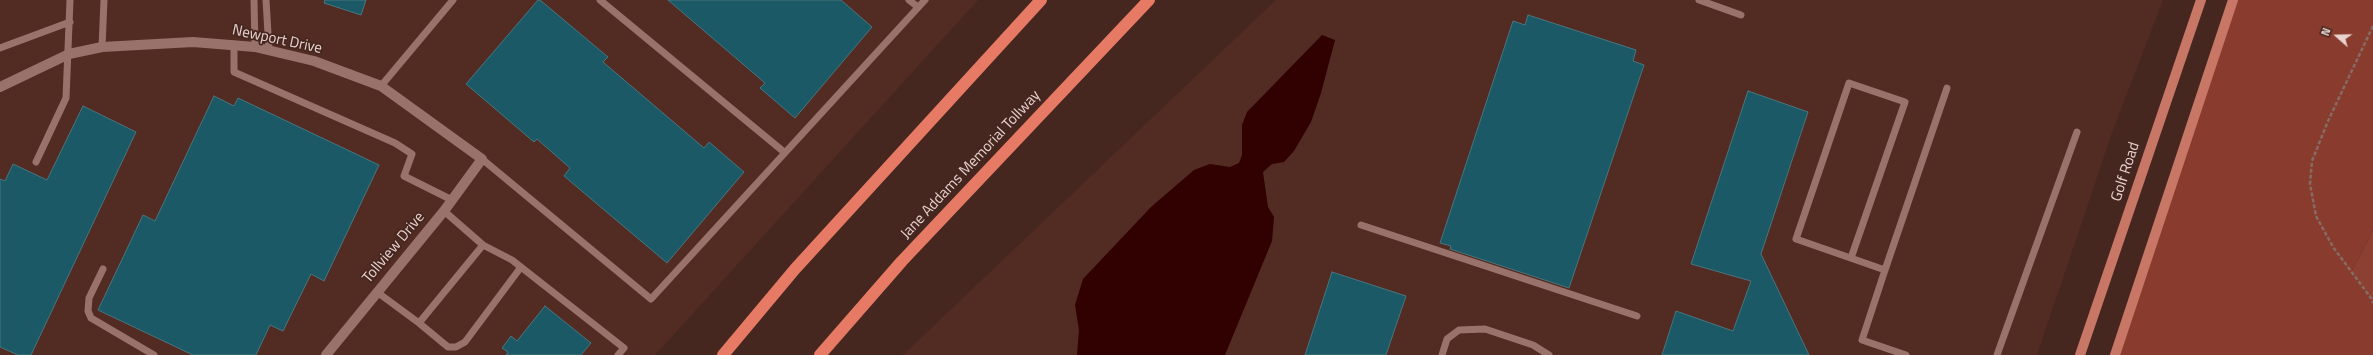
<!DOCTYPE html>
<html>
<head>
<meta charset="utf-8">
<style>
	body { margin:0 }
	#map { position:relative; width:2373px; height:355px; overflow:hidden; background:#462720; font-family:"Titillium Web",sans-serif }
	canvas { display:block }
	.north { position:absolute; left:2317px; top:16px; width:40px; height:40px; -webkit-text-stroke:3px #462720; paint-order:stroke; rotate:290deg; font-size:11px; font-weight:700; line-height:16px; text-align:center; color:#e9d3cf }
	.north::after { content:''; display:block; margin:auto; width:14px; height:18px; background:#e9d3cf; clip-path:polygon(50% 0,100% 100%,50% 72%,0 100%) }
</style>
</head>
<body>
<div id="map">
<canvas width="2373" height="355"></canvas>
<div class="north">N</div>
</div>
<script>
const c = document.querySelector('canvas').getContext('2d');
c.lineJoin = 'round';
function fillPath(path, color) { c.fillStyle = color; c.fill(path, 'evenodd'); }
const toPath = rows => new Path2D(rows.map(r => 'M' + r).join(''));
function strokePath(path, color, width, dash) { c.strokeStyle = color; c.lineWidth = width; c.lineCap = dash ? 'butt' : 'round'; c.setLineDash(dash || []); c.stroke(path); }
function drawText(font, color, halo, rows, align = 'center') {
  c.font = font + ' "Titillium Web",sans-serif'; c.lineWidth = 3.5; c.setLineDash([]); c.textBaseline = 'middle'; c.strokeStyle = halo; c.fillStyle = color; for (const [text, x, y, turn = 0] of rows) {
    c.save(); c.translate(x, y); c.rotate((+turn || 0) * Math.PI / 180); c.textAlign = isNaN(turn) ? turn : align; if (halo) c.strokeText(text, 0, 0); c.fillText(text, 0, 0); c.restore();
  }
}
fillPath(toPath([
	[0,0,978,0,655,355,0,355],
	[1276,0,2163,0,2113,130,2037,355,903,355]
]), '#522b23');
fillPath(toPath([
	[2373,230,2373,303,2352,271]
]), '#8b4032');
fillPath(toPath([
	[2233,0,2373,0,2373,230,2352,271,2373,303,2373,355,2115,355]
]), '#893c2e');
fillPath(toPath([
	[1322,35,1335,40,1321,93,1311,122,1294,151,1284,162,1272,164,1263,172,1268,207,1274,217,1272,241,1225,355,1077,355,1079,330,1075,305,1083,279,1151,207,1194,170,1210,164,1230,167,1239,163,1242,155,1242,125,1247,112]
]), '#310000');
const building = toPath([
	[325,0,366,0,361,15,324,3,325,0],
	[538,0,540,0,608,57,603,62,704,148,709,142,744,172,667,263,564,176,570,168,537,139,534,142,466,84,538,0],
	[668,0,841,0,872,27,795,118,760,88,765,83,668,0],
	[1528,15,1636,50,1633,61,1644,65,1569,288,1450,249,1451,246,1440,243,1513,21,1525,25,1528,15],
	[1748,91,1808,112,1761,254,1809,355,1662,355,1676,311,1733,331,1751,281,1691,264,1748,91],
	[214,96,234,106,238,98,379,165,324,281,311,274,283,331,270,325,256,355,193,355,98,310,143,215,155,221,214,96],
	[83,106,136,132,31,355,18,355,0,347,0,179,5,181,13,164,47,180,83,106],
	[1332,272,1406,296,1386,355,1305,355,1332,272],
	[545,306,591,343,581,355,506,355,508,352,502,348,511,336,517,341,545,306]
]);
fillPath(building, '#1a5965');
strokePath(building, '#4a757e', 1);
strokePath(toPath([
	[2373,26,2328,121,2312,161,2310,184,2316,216,2333,247,2371,298,2373,303]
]), '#866b65', 2.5, [4, 2]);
strokePath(toPath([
	[254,0,255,47],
	[266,0,269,50],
	[600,0,784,152],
	[909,0,918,7],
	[1699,0,1741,15],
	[234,44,234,72,395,143,412,154,404,176,452,200],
	[102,47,104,0],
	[0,48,70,22],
	[381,86,453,0],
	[482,159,651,299,925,0],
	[36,162,66,98,70,0],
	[444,211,483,245,512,260,624,348,618,355],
	[1361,225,1637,316],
	[1851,258,1905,102,1849,83,1796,239,1885,270,1862,340,1906,355],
	[103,269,89,298,88,311,91,318,154,355],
	[1885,270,1947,88],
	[377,292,419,323,483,245],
	[419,323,448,347,456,347,465,342,521,267],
	[1442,355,1447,339,1459,330,1485,329,1533,345,1549,355],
	[1997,355,2077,132]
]), '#99736b', 7);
strokePath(toPath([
	[0,87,69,54,102,47,193,42,255,47,314,61,381,86,482,159,444,211,326,355]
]), '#99736b', 10);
strokePath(toPath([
	[2080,355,2201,0],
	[2115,355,2233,0]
]), '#c87767', 10);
strokePath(toPath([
	[723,355,795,269,1041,0],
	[820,355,902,261,1149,0]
]), '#e77a65', 12);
drawText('15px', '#e9d3cf', '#462720', [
	["Newport Drive",277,40,12],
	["Jane Addams Memorial Tollway",971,165,-47],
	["Golf Road",2126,172,-72],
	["Tollview Drive",394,248,-50]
]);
</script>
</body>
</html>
